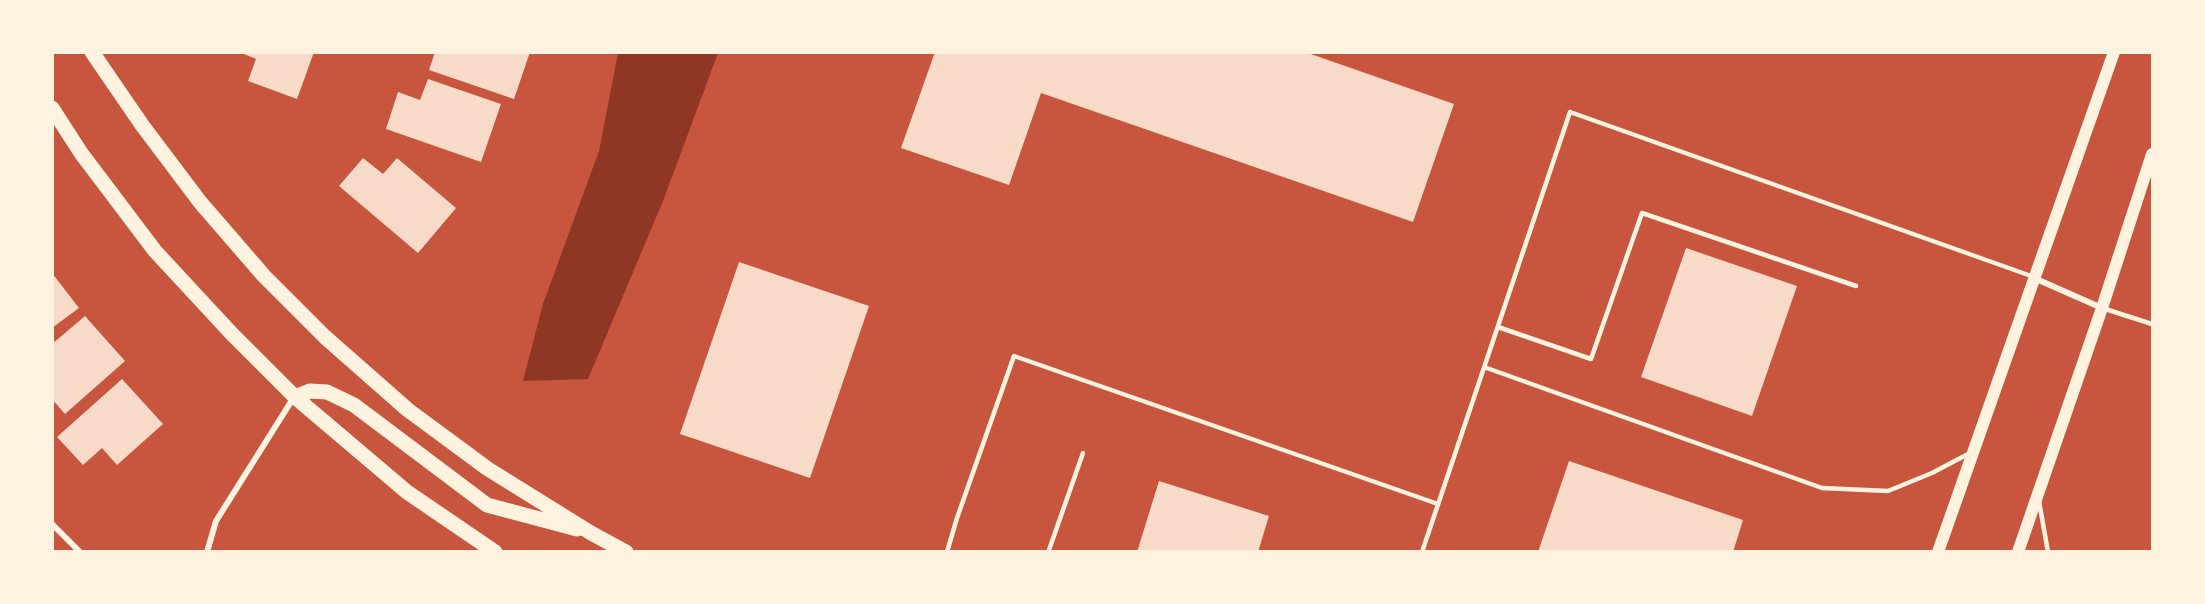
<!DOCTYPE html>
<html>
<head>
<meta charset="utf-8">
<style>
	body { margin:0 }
	#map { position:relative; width:2205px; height:604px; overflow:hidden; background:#c8553d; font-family:Quicksand,sans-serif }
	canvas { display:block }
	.frame { position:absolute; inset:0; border:54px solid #fff3e0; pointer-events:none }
</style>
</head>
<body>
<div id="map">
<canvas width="2205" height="604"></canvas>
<div class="frame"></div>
</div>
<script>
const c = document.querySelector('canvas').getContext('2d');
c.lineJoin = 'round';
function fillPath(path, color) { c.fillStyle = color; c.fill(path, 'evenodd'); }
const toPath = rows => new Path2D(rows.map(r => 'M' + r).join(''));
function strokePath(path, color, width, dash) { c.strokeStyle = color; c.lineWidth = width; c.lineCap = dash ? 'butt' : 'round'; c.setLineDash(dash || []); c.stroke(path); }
fillPath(toPath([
	[618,53,718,53,663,201,588,379,523,381,543,304,599,151]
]), '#8f3625');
fillPath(toPath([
	[239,52,314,52,297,99,248,81,256,59],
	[435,52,530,52,514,99,429,70],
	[935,52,1305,52,1454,104,1413,222,1041,93,1009,185,901,148],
	[428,79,501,104,481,162,386,129,398,92,420,100],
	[363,158,383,174,397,158,456,208,418,253,339,186],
	[1686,248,1797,286,1752,416,1641,377],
	[739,262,869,306,810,478,680,434],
	[52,273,79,308,52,328],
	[85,316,125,361,65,414,52,399,52,344],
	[122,379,163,424,117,465,102,448,83,465,57,437],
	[1569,461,1743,520,1733,552,1538,552],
	[1159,481,1269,516,1258,552,1137,552]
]), '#f7dbc8');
strokePath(toPath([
	[2102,308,2152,324],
	[1498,327,1591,359,1642,213,1856,286],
	[1484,367,1822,488,1888,491,1932,473,1970,453],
	[2039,501,2048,552],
	[1049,550,1083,453],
	[947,552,957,518,1014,356,1438,504],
	[1422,552,1570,112,2034,277]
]), '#fff3e0', 4.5);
strokePath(toPath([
	[2034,278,2102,308],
	[52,524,80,552],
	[207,552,216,521,294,397]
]), '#fff3e0', 6);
strokePath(toPath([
	[1938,552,2114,52],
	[2018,552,2102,308,2152,154]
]), '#fff3e0', 12);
strokePath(toPath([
	[92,52,142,125,200,202,264,276,325,337,408,410,488,469,591,533,626,552],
	[52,108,81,153,155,251,232,334,295,397,407,492,495,552],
	[295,397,310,391,327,392,354,405,487,505,577,529]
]), '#fff3e0', 15);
</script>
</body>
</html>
